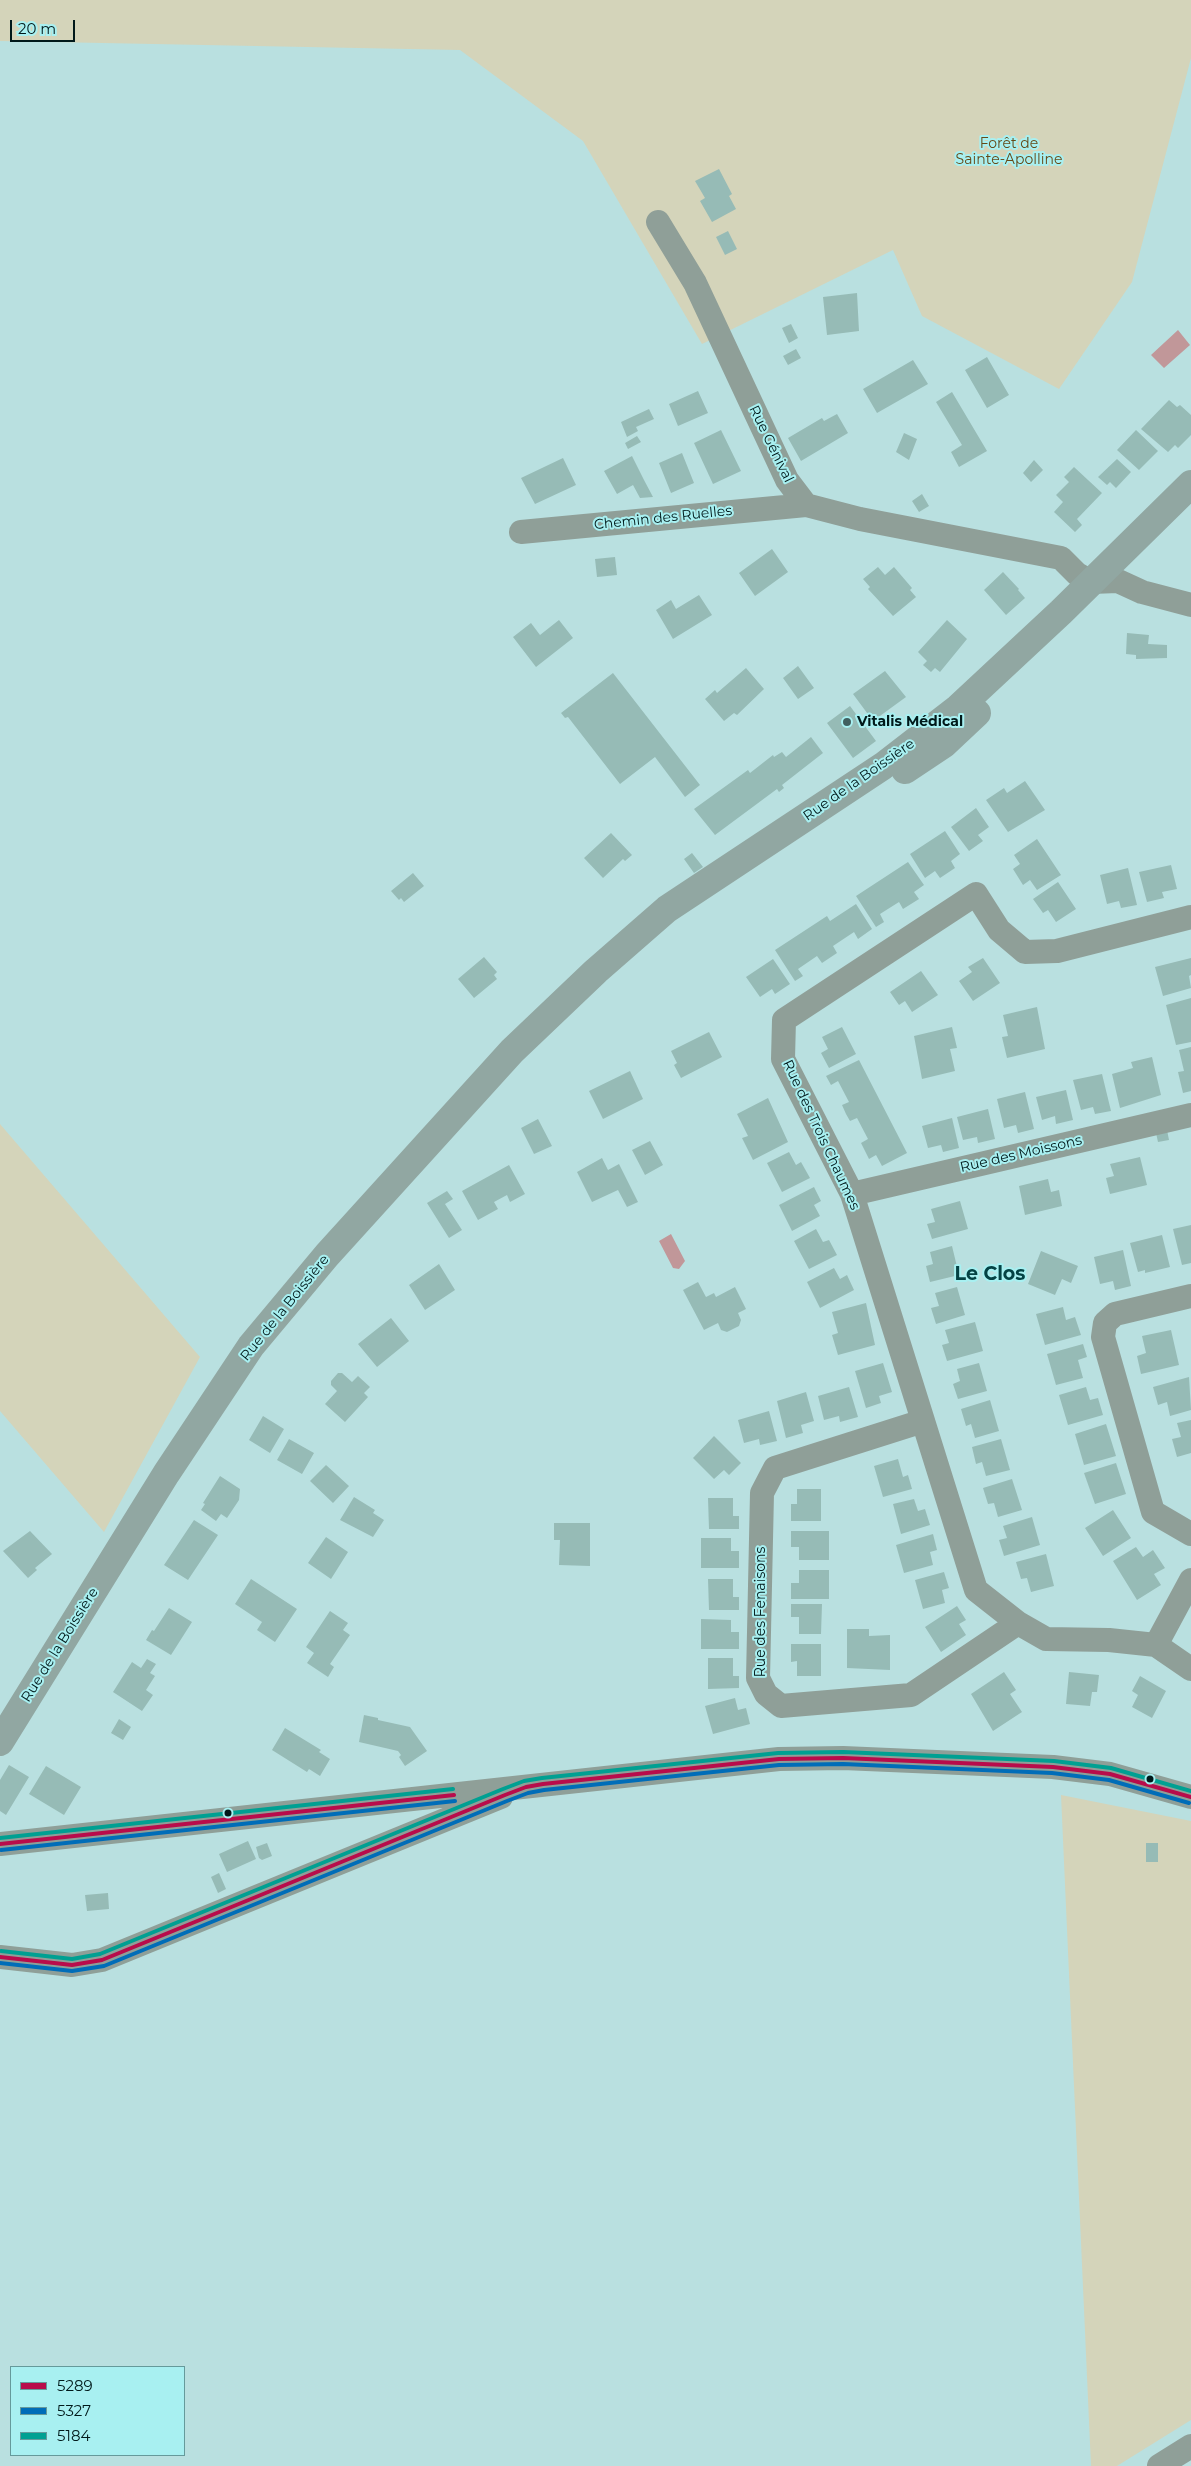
<!DOCTYPE html>
<html>
<head>
<meta charset="utf-8">
<style>
	body { margin:0 }
	#map { position:relative; width:1191px; height:2466px; overflow:hidden; background:#b9e0e0; font-family:Montserrat,sans-serif }
	canvas { display:block }
	.legend { position:absolute; left:10px; top:2366px; width:175px; height:90px; box-sizing:border-box; background:#a8f0f1; border:1px solid #659a9b; margin:0; padding:6px 9px; list-style:none; font-size:15px; color:#00191a }
	.legend li { display:flex; align-items:center; gap:10px; height:25px }
	.legend b { width:25px; border:1px solid #659a9b }
	.scale { position:absolute; left:10px; top:20px; width:65px; height:22px; box-sizing:border-box; border:2px solid #00191a; border-top:0; padding-left:6px; font-size:15px; line-height:18px; white-space:nowrap; color:#00191a; -webkit-text-stroke:4px #a8f0f1; paint-order:stroke }
</style>
</head>
<body>
<div id="map">
<canvas width="1191" height="2466"></canvas>
<ul class="legend">
<li><b style="height:6px;background:#b80c4b"></b>5289</li>
<li><b style="height:6px;background:#006db8"></b>5327</li>
<li><b style="height:6px;background:#00a092"></b>5184</li>
</ul>
<div class="scale">20 m</div>
</div>
<script>
const c = document.querySelector('canvas').getContext('2d');
c.lineJoin = 'round';
function fillPath(path, color) { c.fillStyle = color; c.fill(path, 'evenodd'); }
const toPath = rows => new Path2D(rows.map(r => 'M' + r).join(''));
function strokePath(path, color, width, dash) { c.strokeStyle = color; c.lineWidth = width; c.lineCap = dash ? 'butt' : 'round'; c.setLineDash(dash || []); c.stroke(path); }
function drawText(font, color, halo, rows, align = 'center') {
  c.font = font + ' Montserrat,sans-serif'; c.lineWidth = 4; c.setLineDash([]); c.textBaseline = 'middle'; c.strokeStyle = halo; c.fillStyle = color; for (const [text, x, y, turn = 0] of rows) {
    c.save(); c.translate(x, y); c.rotate((+turn || 0) * Math.PI / 180); c.textAlign = isNaN(turn) ? turn : align; if (halo) c.strokeText(text, 0, 0); c.fillText(text, 0, 0); c.restore();
  }
}
fillPath(toPath([
	[0,0,1191,0,1191,58,1132,282,1059,389,922,316,893,250,702,344,583,141,460,50,0,41],
	[0,1124,200,1357,104,1532,0,1411],
	[1061,1795,1191,1821,1191,2420,1117,2466,1091,2466]
]), '#d4d4ba');
fillPath(toPath([
	[1178,330,1190,345,1164,368,1151,355],
	[671,1234,685,1261,679,1269,673,1268,659,1241]
]), '#c19799');
fillPath(toPath([
	[719,169,732,194,729,196,736,209,712,222,700,201,705,198,695,181],
	[728,231,737,249,725,255,716,237],
	[857,293,859,331,827,335,823,297],
	[791,324,798,338,789,343,782,328],
	[796,349,801,358,788,365,783,356],
	[987,357,1009,395,987,408,965,370],
	[913,360,928,384,877,413,863,389],
	[698,391,708,413,678,426,669,404],
	[952,392,987,451,959,467,951,452,962,445,936,402],
	[1169,400,1177,407,1180,405,1191,415,1191,435,1178,448,1175,445,1168,452,1141,429],
	[649,409,654,419,636,427,638,431,627,437,621,422],
	[837,414,848,433,801,461,788,438,822,418,824,421],
	[721,430,741,471,713,484,694,443],
	[1136,430,1158,451,1139,470,1117,450],
	[904,433,917,439,909,460,896,452],
	[637,436,641,442,628,449,625,443],
	[682,453,694,483,671,493,659,463],
	[632,456,644,480,653,497,640,498,633,485,617,494,604,471],
	[563,458,576,485,535,504,521,478],
	[1117,459,1131,472,1116,488,1110,482,1107,485,1098,477],
	[1034,460,1043,470,1031,482,1023,473],
	[1074,467,1102,493,1077,519,1082,525,1075,532,1054,512,1063,502,1056,495,1069,482,1064,477],
	[922,494,929,506,919,512,912,501],
	[772,549,788,572,755,596,739,573],
	[615,557,617,575,597,577,595,559],
	[878,567,885,575,894,567,912,588,910,590,916,597,893,616,868,589,870,587,863,579],
	[1003,572,1019,589,1018,590,1025,598,1006,615,984,590],
	[699,595,712,615,673,639,656,610,671,600,676,609],
	[559,620,573,638,536,667,513,637,531,623,540,635],
	[947,620,967,639,940,672,935,668,931,672,923,665,927,661,918,652],
	[1127,633,1149,635,1148,644,1167,645,1167,658,1136,659,1136,655,1126,654],
	[798,666,814,688,798,699,783,678],
	[746,668,764,689,737,715,734,713,724,721,705,699,715,690,717,693],
	[885,671,906,697,873,721,853,694],
	[613,673,700,785,685,797,655,757,620,784,568,717,565,718,561,713],
	[850,706,876,741,853,758,827,723],
	[811,737,823,753,782,785,784,788,779,792,777,789,715,835,694,809,748,770,750,773,773,755,774,757,782,752,786,757],
	[1025,781,1045,810,1008,832,986,800,1004,788,1007,793],
	[976,808,989,827,978,835,983,841,969,851,951,827],
	[945,831,960,854,951,861,955,868,940,878,935,871,925,878,910,854],
	[611,833,632,855,625,861,623,859,603,878,584,858],
	[1037,839,1061,875,1037,890,1030,880,1023,885,1013,869,1020,864,1014,855],
	[692,853,703,867,694,873,684,859],
	[908,862,924,885,914,892,919,899,903,909,899,902,880,914,884,922,876,927,856,896],
	[1171,865,1177,889,1162,892,1164,898,1147,902,1139,872],
	[1128,868,1137,905,1121,908,1119,901,1107,904,1100,875],
	[413,873,424,886,404,902,401,898,399,900,391,891],
	[1058,882,1076,909,1056,922,1048,910,1043,913,1033,899],
	[856,904,872,929,858,939,854,932,833,946,837,953,822,963,817,956,798,969,803,976,795,981,775,950,827,916,830,921],
	[484,957,497,972,494,975,497,979,474,998,458,979],
	[983,958,1000,983,973,1001,959,981,972,972,968,967],
	[1191,958,1191,975,1189,976,1191,988,1163,996,1155,967],
	[773,959,790,984,775,994,772,989,760,997,746,977],
	[921,971,938,995,912,1012,905,1001,899,1005,890,992],
	[1191,998,1191,1042,1176,1045,1166,1005],
	[1037,1007,1045,1049,1007,1058,1002,1037,1008,1036,1003,1015],
	[842,1027,856,1054,829,1068,821,1053,828,1049,822,1037],
	[952,1027,957,1048,950,1049,955,1071,922,1079,914,1036],
	[709,1032,722,1057,681,1078,674,1065,677,1063,671,1051],
	[1191,1047,1191,1091,1183,1093,1178,1072,1184,1071,1179,1050],
	[1152,1057,1161,1095,1120,1108,1112,1074,1133,1068,1131,1062],
	[859,1060,907,1153,882,1166,876,1155,869,1159,861,1143,868,1139,857,1118,850,1121,846,1114,842,1105,849,1102,838,1081,831,1085,826,1076],
	[630,1071,643,1099,603,1119,589,1091],
	[1102,1074,1111,1111,1095,1114,1093,1107,1081,1110,1073,1080],
	[1066,1090,1073,1120,1056,1124,1055,1116,1042,1120,1036,1097],
	[1025,1092,1034,1129,1018,1133,1016,1125,1004,1128,997,1099],
	[768,1098,788,1142,753,1160,742,1138,748,1136,737,1114],
	[988,1109,995,1139,978,1143,977,1137,963,1140,957,1117],
	[952,1118,959,1148,943,1152,941,1145,928,1148,922,1126],
	[538,1119,552,1146,534,1154,521,1128],
	[1167,1130,1169,1140,1158,1142,1156,1133],
	[650,1141,663,1165,645,1175,632,1150],
	[789,1152,796,1165,801,1162,810,1178,782,1192,767,1163],
	[1140,1157,1147,1185,1110,1194,1106,1178,1114,1176,1110,1164],
	[602,1158,608,1170,619,1164,638,1202,627,1207,618,1190,592,1202,577,1172],
	[509,1165,525,1194,510,1202,507,1195,494,1202,498,1209,478,1220,462,1191],
	[1048,1179,1051,1192,1059,1190,1062,1206,1025,1215,1019,1186],
	[814,1187,821,1201,814,1205,820,1216,792,1231,779,1205],
	[447,1191,453,1199,445,1204,462,1230,449,1238,427,1203],
	[960,1201,968,1229,932,1239,927,1224,935,1222,931,1209],
	[1191,1225,1191,1263,1182,1265,1173,1229],
	[816,1229,823,1242,829,1240,837,1255,809,1269,794,1241],
	[1162,1235,1170,1267,1145,1273,1145,1270,1138,1272,1130,1243],
	[952,1246,959,1275,930,1282,926,1266,933,1264,930,1252],
	[1123,1250,1131,1286,1115,1290,1113,1281,1100,1284,1094,1257],
	[1041,1251,1078,1266,1071,1283,1062,1279,1055,1295,1028,1284],
	[439,1264,455,1290,425,1310,409,1285],
	[834,1268,840,1279,847,1275,854,1290,820,1308,807,1282],
	[698,1282,706,1297,714,1293,716,1297,735,1287,746,1309,738,1313,741,1320,739,1326,727,1332,721,1330,718,1323,704,1330,683,1290],
	[957,1287,965,1315,936,1324,931,1308,939,1306,935,1293],
	[866,1303,875,1345,838,1355,832,1335,838,1333,832,1312],
	[1063,1307,1066,1320,1075,1317,1081,1335,1045,1345,1036,1314],
	[391,1318,409,1341,377,1367,358,1344],
	[975,1322,983,1351,947,1361,942,1345,949,1343,945,1330],
	[1171,1330,1179,1365,1141,1374,1137,1356,1146,1353,1142,1336],
	[1083,1344,1087,1357,1078,1360,1083,1378,1056,1385,1047,1354],
	[883,1363,892,1392,879,1396,881,1403,866,1408,855,1371],
	[979,1363,987,1391,958,1399,953,1384,960,1381,957,1369],
	[338,1373,342,1373,352,1382,358,1376,370,1387,364,1393,368,1397,345,1422,325,1404,337,1391,331,1385,331,1381],
	[1189,1377,1191,1410,1170,1416,1167,1402,1158,1405,1153,1387],
	[849,1387,858,1417,840,1422,839,1416,824,1420,818,1396],
	[1086,1387,1090,1400,1098,1398,1103,1415,1068,1425,1059,1395],
	[806,1392,814,1421,801,1425,803,1433,786,1438,777,1401],
	[990,1400,999,1431,975,1438,971,1424,966,1426,961,1409],
	[769,1411,777,1441,760,1445,759,1439,744,1443,738,1420],
	[263,1416,284,1429,270,1453,249,1440],
	[1191,1420,1191,1453,1177,1457,1172,1439,1181,1437,1177,1423],
	[1106,1424,1116,1456,1084,1465,1075,1434],
	[714,1436,741,1463,729,1475,724,1470,714,1479,693,1458],
	[289,1439,314,1453,302,1474,277,1460],
	[1001,1439,1010,1470,986,1476,982,1462,976,1464,972,1447],
	[898,1459,903,1477,908,1475,912,1489,883,1497,874,1466],
	[1116,1463,1126,1494,1095,1504,1084,1473],
	[326,1465,349,1486,333,1503,310,1481],
	[220,1476,240,1489,239,1500,227,1518,221,1514,216,1521,201,1510,205,1504,203,1503],
	[1012,1479,1022,1510,998,1517,994,1503,988,1504,983,1488],
	[797,1489,821,1489,821,1521,791,1521,791,1504,797,1504],
	[354,1497,375,1510,373,1513,384,1520,373,1537,340,1520],
	[708,1498,733,1498,733,1516,739,1516,739,1529,709,1529],
	[914,1499,918,1511,925,1509,930,1525,901,1534,893,1504],
	[1113,1510,1131,1538,1103,1556,1085,1528],
	[1032,1517,1040,1545,1004,1556,999,1540,1007,1538,1003,1526],
	[194,1520,218,1535,188,1580,164,1565],
	[554,1523,590,1523,590,1566,559,1565,560,1540,554,1540],
	[30,1531,52,1554,35,1568,37,1570,28,1578,3,1551],
	[791,1531,829,1531,829,1560,799,1560,799,1547,791,1547],
	[933,1534,937,1550,930,1552,933,1565,904,1573,896,1545],
	[326,1537,348,1552,331,1579,308,1563],
	[701,1538,731,1538,731,1551,739,1551,739,1568,701,1568],
	[1136,1547,1143,1557,1153,1550,1165,1568,1154,1574,1161,1585,1137,1600,1113,1561],
	[1046,1554,1054,1586,1031,1592,1027,1578,1021,1579,1016,1562],
	[799,1570,829,1570,829,1599,791,1599,791,1583,799,1583],
	[944,1572,949,1588,942,1590,945,1603,923,1609,915,1580],
	[251,1579,297,1609,275,1642,257,1630,262,1622,235,1604],
	[708,1579,733,1579,733,1597,739,1597,739,1610,709,1610],
	[791,1604,822,1604,821,1634,799,1634,799,1617,791,1617],
	[957,1606,966,1620,959,1624,966,1635,941,1652,925,1627],
	[169,1608,192,1622,171,1655,146,1640,152,1630,154,1631],
	[330,1611,348,1623,343,1630,350,1635,330,1664,334,1667,328,1677,307,1663,314,1653,306,1647],
	[701,1619,731,1620,731,1632,739,1632,739,1649,701,1649],
	[847,1629,869,1629,869,1636,890,1635,890,1670,847,1668],
	[791,1644,821,1644,821,1676,797,1676,797,1661,791,1662],
	[708,1658,733,1658,733,1676,739,1676,739,1688,708,1689],
	[147,1659,156,1664,150,1673,155,1676,146,1690,153,1695,142,1711,113,1692,132,1662,141,1668],
	[1004,1672,1016,1690,1010,1694,1022,1712,993,1731,971,1694],
	[1069,1672,1099,1675,1097,1692,1092,1692,1090,1706,1066,1704],
	[1140,1676,1166,1691,1152,1718,1132,1707,1138,1695,1132,1691],
	[735,1698,738,1710,746,1708,750,1724,713,1734,705,1706],
	[364,1715,378,1718,378,1720,410,1727,427,1751,405,1766,399,1757,401,1755,398,1751,359,1742],
	[119,1719,131,1727,123,1740,111,1733],
	[285,1728,321,1750,319,1752,330,1759,320,1776,309,1769,307,1772,272,1750],
	[9,1765,29,1777,6,1815,0,1811,0,1780],
	[46,1766,81,1787,64,1815,29,1794],
	[248,1841,256,1859,227,1872,219,1854],
	[267,1843,272,1856,262,1860,259,1858,256,1847],
	[1146,1843,1158,1843,1158,1862,1146,1862],
	[219,1873,226,1889,218,1893,211,1877],
	[108,1893,109,1909,87,1911,85,1895]
]), '#96bbb6');
strokePath(toPath([
	[658,222,695,283,787,480,806,505,860,519,1061,558,1077,574,1091,582,1118,581,1142,592,1191,605],
	[521,532,806,505],
	[1191,917,1057,951,1025,952,999,930,976,894,784,1020,783,1059,852,1194,976,1590,1018,1623,1046,1639,1109,1640,1156,1645,1191,1669],
	[852,1194,1191,1115],
	[1191,1296,1115,1314,1105,1323,1103,1337,1153,1512,1191,1534],
	[923,1421,775,1468,762,1493,758,1678,766,1694,781,1706,911,1695,1018,1623],
	[1156,1645,1191,1580],
	[0,1844,779,1759,843,1758,1053,1767,1110,1774,1191,1797],
	[0,1957,72,1965,102,1960,501,1797],
	[1159,2466,1191,2446]
]), '#8f9f98', 24);
strokePath(toPath([
	[905,770,944,744,977,713],
	[0,1742,166,1474,251,1346,327,1255,512,1051,596,971,667,909,883,766,958,708,1061,612,1191,484]
]), '#91a7a2', 28);
strokePath(toPath([
	[0,1844,454,1795],
	[0,1957,72,1965,102,1960,505,1795,526,1787,543,1784,779,1759,843,1758,1053,1767,1110,1774,1191,1797]
]), '#b80c4b', 4);
strokePath(toPath([
	[1,1850,455,1801],
	[0,1963,72,1971,104,1966,507,1801,528,1793,544,1790,779,1765,843,1764,1052,1773,1109,1780,1189,1803]
]), '#006db8', 4);
strokePath(toPath([
	[0,1838,453,1789],
	[1,1951,72,1959,100,1954,503,1789,524,1781,542,1778,778,1753,843,1752,1054,1761,1111,1768,1191,1791]
]), '#00a092', 4);
for (const [x, y, r, color] of [
	[847,722,5,"#415f5f"],
	[1150,1779,4.5,"#00191a"],
	[228,1813,4.5,"#00191a"]
]) { const dot = new Path2D(); dot.arc(x, y, r, 0, 2 * Math.PI); c.fillStyle = color; c.fill(dot); strokePath(dot, '#a8f0f1', 2); }
drawText('14px', '#664917', '#a8f0f1', [
	["Forêt de",1009,144],
	["Sainte-Apolline",1009,160]
]);
drawText('14px', '#00191a', '#a8f0f1', [
	["Rue Génival",771,444,64],
	["Chemin des Ruelles",663,518,-6],
	["Rue de la Boissière",859,780,-35],
	["Rue des Trois Chaumes",821,1135,65],
	["Rue des Moissons",1021,1154,-13],
	["Rue de la Boissière",285,1308,-51],
	["Rue des Fenaisons",761,1612,-90],
	["Rue de la Boissière",60,1645,-58]
]);
drawText('bold 14px', '#00191a', '#a8f0f1', [
	["Vitalis Médical",857,722]
], 'left');
drawText('bold 19px', '#044244', '#a8f0f1', [
	["Le Clos",990,1274]
]);
</script>
</body>
</html>
